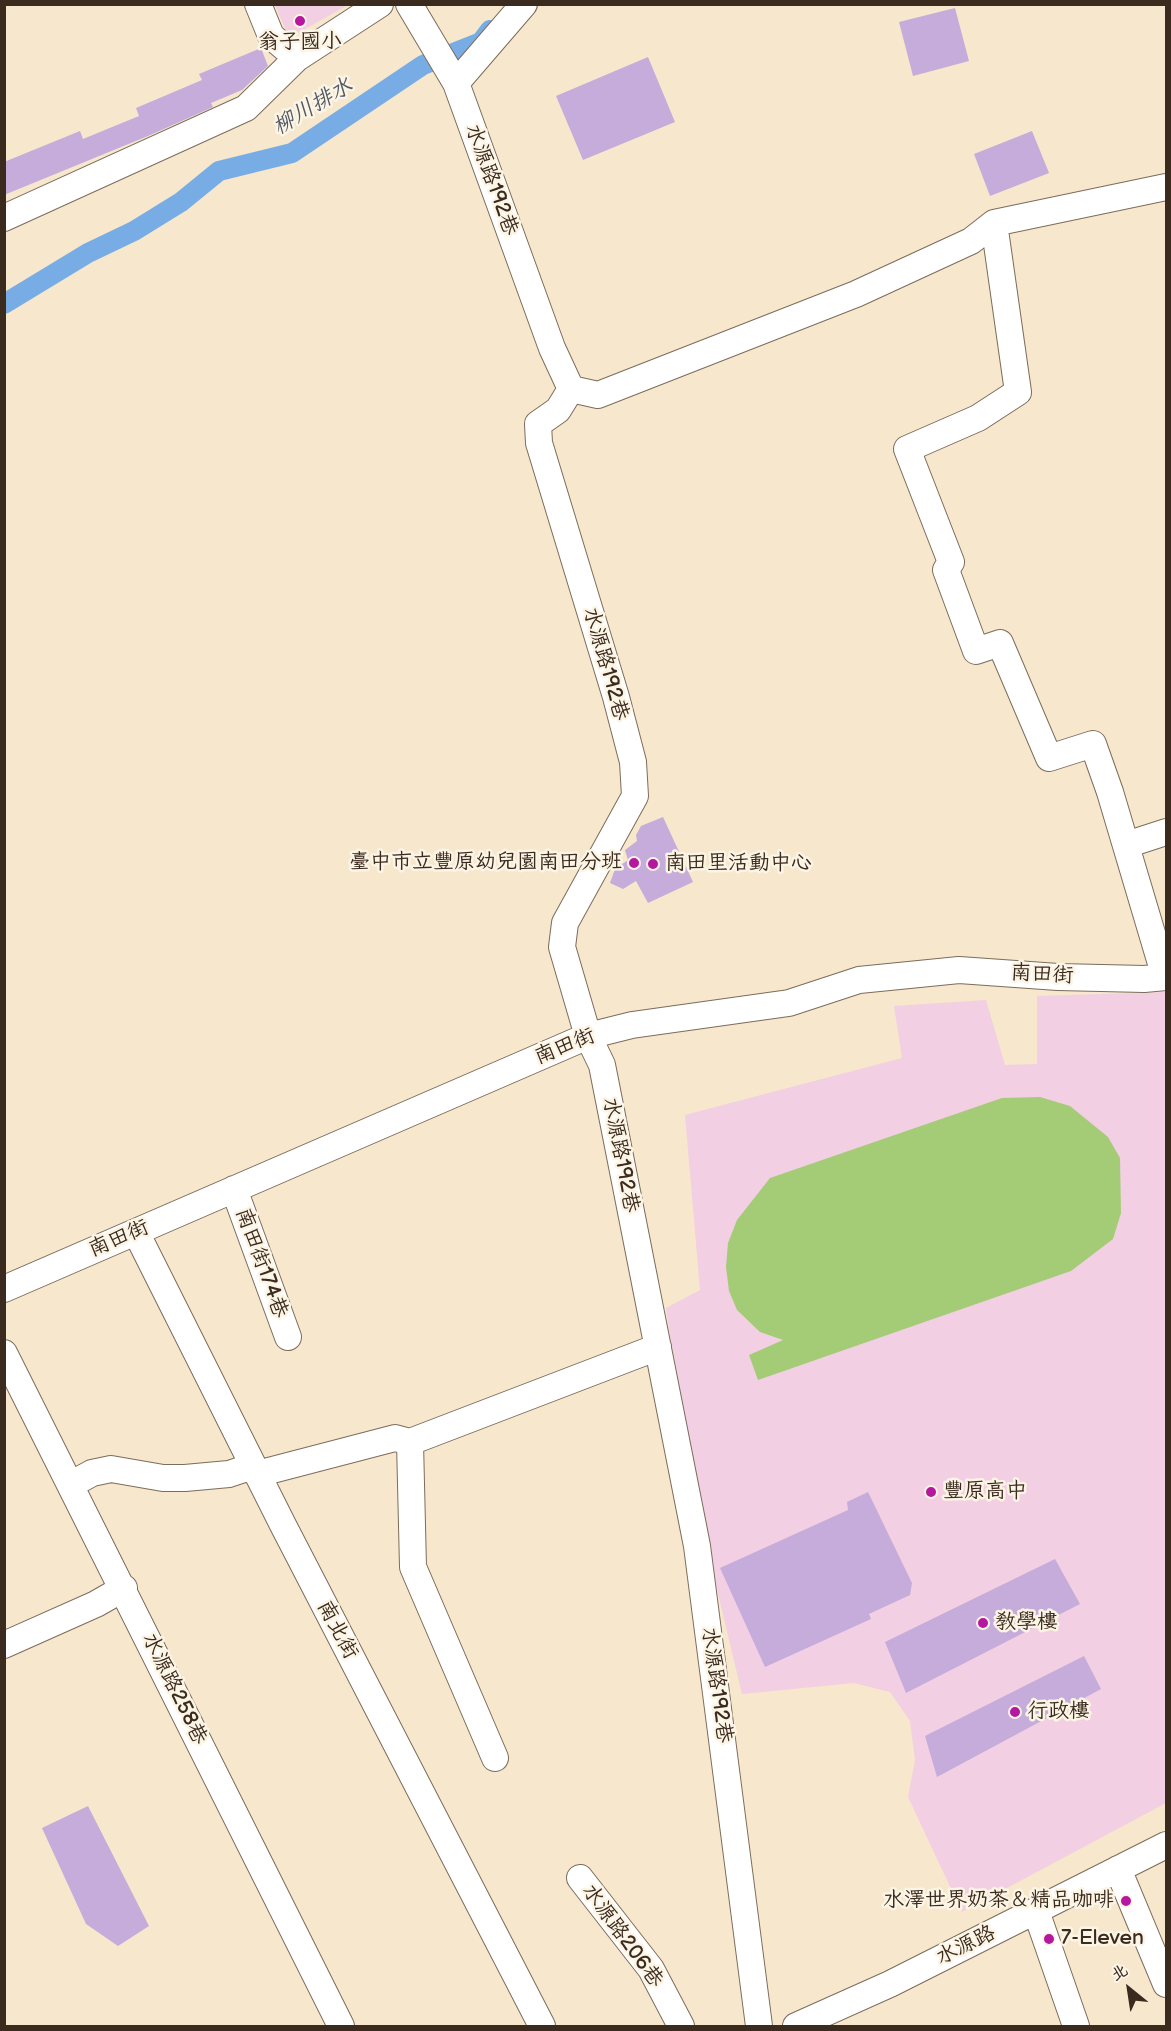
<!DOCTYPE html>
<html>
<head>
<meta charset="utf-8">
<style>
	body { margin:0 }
	#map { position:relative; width:1171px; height:2031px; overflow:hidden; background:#f6e7cd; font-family:"Balsamiq Sans","LXGW WenKai TC",sans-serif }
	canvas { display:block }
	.frame { position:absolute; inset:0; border:6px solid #3b2a1e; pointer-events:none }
	.north { position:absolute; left:1099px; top:1959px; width:60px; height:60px; -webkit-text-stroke:4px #fcf5e5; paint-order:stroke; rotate:330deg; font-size:16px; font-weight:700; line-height:24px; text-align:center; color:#3b2a1e }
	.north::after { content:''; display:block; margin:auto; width:21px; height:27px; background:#3b2a1e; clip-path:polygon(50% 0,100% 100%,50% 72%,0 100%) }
</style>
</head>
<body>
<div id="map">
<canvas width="1171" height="2031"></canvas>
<div class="frame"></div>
<div class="north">北</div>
</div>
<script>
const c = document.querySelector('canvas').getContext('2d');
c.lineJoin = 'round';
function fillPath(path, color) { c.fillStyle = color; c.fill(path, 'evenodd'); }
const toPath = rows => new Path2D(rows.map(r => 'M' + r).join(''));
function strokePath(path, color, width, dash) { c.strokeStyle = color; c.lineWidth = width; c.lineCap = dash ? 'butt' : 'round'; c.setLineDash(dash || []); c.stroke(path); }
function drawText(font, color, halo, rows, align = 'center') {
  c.font = font + ' "Balsamiq Sans","LXGW WenKai TC",sans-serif'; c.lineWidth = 5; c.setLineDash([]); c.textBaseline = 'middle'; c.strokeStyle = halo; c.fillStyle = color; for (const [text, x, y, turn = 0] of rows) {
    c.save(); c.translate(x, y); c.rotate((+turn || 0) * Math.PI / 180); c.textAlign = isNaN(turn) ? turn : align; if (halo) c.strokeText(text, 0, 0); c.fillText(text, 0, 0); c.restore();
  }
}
fillPath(toPath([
	[275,5,348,5,289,38],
	[1166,992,1166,1803,962,1912,908,1797,915,1760,910,1721,890,1692,854,1683,742,1694,708,1552,684,1432,666,1308,700,1290,685,1115,902,1058,894,1006,986,1000,1005,1065,1037,1064,1037,996]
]), '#f2cfe2');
fillPath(toPath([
	[1040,1097,1070,1106,1108,1137,1120,1158,1121,1213,1113,1239,1071,1271,758,1380,749,1355,783,1340,760,1332,737,1310,729,1291,726,1267,728,1243,737,1220,770,1178,1002,1098]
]), '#a4cc77');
strokePath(toPath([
	[4,304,88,253,134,231,181,202,219,171,292,153,423,65,481,42,490,30]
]), '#78ace5', 20);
fillPath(toPath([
	[955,8,969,61,913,76,899,22],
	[261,48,268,66,242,90,211,103,213,107,148,136,4,195,4,162,80,131,83,139,139,116,136,108,202,80,199,74],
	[648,57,675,122,583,160,556,96],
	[1032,131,1049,173,990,196,974,154],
	[663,817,693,882,648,903,636,881,623,889,610,883,615,869,628,860,625,850,637,841,636,835,641,826],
	[868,1492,912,1583,910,1595,869,1614,871,1619,765,1667,720,1568,848,1510,847,1502],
	[1055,1559,1080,1604,906,1693,885,1642],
	[1084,1656,1101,1689,937,1777,925,1736],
	[88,1806,149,1926,118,1946,86,1924,42,1828]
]), '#c5acdb');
const minor = toPath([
	[258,4,271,36,297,58],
	[409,4,456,83,552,348,571,389,558,410,538,424,539,443,616,697,633,762,635,796,565,923,562,947,588,1036,602,1065,697,1546,759,2026],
	[456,83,524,4],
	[4,218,246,108,297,58,380,4],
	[994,223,1018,392,978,418,907,449,951,562,946,570,976,651,1000,643,1049,758,1093,744,1110,792,1165,977],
	[571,389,598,395,856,294,971,241,994,223,1166,187],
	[1126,845,1166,832],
	[234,1189,288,1337],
	[136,1232,283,1525,542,2026],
	[4,1289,588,1036,632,1025,789,1003,859,980,959,970,1058,977,1144,979,1166,977],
	[4,1353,341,2026],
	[257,1474,395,1438,410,1442],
	[72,1484,92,1473,111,1469,163,1478,185,1478,229,1474,253,1466],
	[4,1645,96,1604,124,1588],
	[495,1758,413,1567,410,1442,658,1347],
	[1118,1869,1166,1984],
	[580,1878,651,1969,681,2026],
	[1036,1911,1076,2026],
	[796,2026,890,1984,1166,1845]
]);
strokePath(minor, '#7c6c5b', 28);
strokePath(minor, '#fff', 26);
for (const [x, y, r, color] of [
	[300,21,6,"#b5179e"],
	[634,863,6,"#b5179e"],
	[653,864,6,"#b5179e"],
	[931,1492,6,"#b5179e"],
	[983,1623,6,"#b5179e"],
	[1015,1712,6,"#b5179e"],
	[1126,1901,6,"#b5179e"],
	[1049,1939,6,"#b5179e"]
]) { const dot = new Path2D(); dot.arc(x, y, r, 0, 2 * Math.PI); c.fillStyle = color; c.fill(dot); strokePath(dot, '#fcf5e5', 2); }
drawText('21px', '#3b2a1e', '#fcf5e5', [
	["翁子國小",300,43,"center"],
	["臺中市立豐原幼兒園南田分班",622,863,"right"],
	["南田里活動中心",665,864],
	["豐原高中",943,1492],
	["教學樓",995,1623],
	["行政樓",1027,1712],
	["水澤世界奶茶＆精品咖啡",1114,1901,"right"],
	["7-Eleven",1061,1939]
], 'left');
drawText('21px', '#3b2a1e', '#fcf5e5', [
	["水源路192巷",491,180,70],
	["水源路192巷",605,664,74],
	["南田街",1042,975,3],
	["南田街",565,1047,-22],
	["水源路192巷",620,1155,79],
	["南田街",119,1239,-23],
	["南田街174巷",261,1263,70],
	["南北街",337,1630,62],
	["水源路192巷",716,1685,82],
	["水源路258巷",174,1689,64],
	["水源路206巷",622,1936,54],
	["水源路",966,1946,-26]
]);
drawText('italic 22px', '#505864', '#fcf5e5', [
	["柳川排水",313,107,-31]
]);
</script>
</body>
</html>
